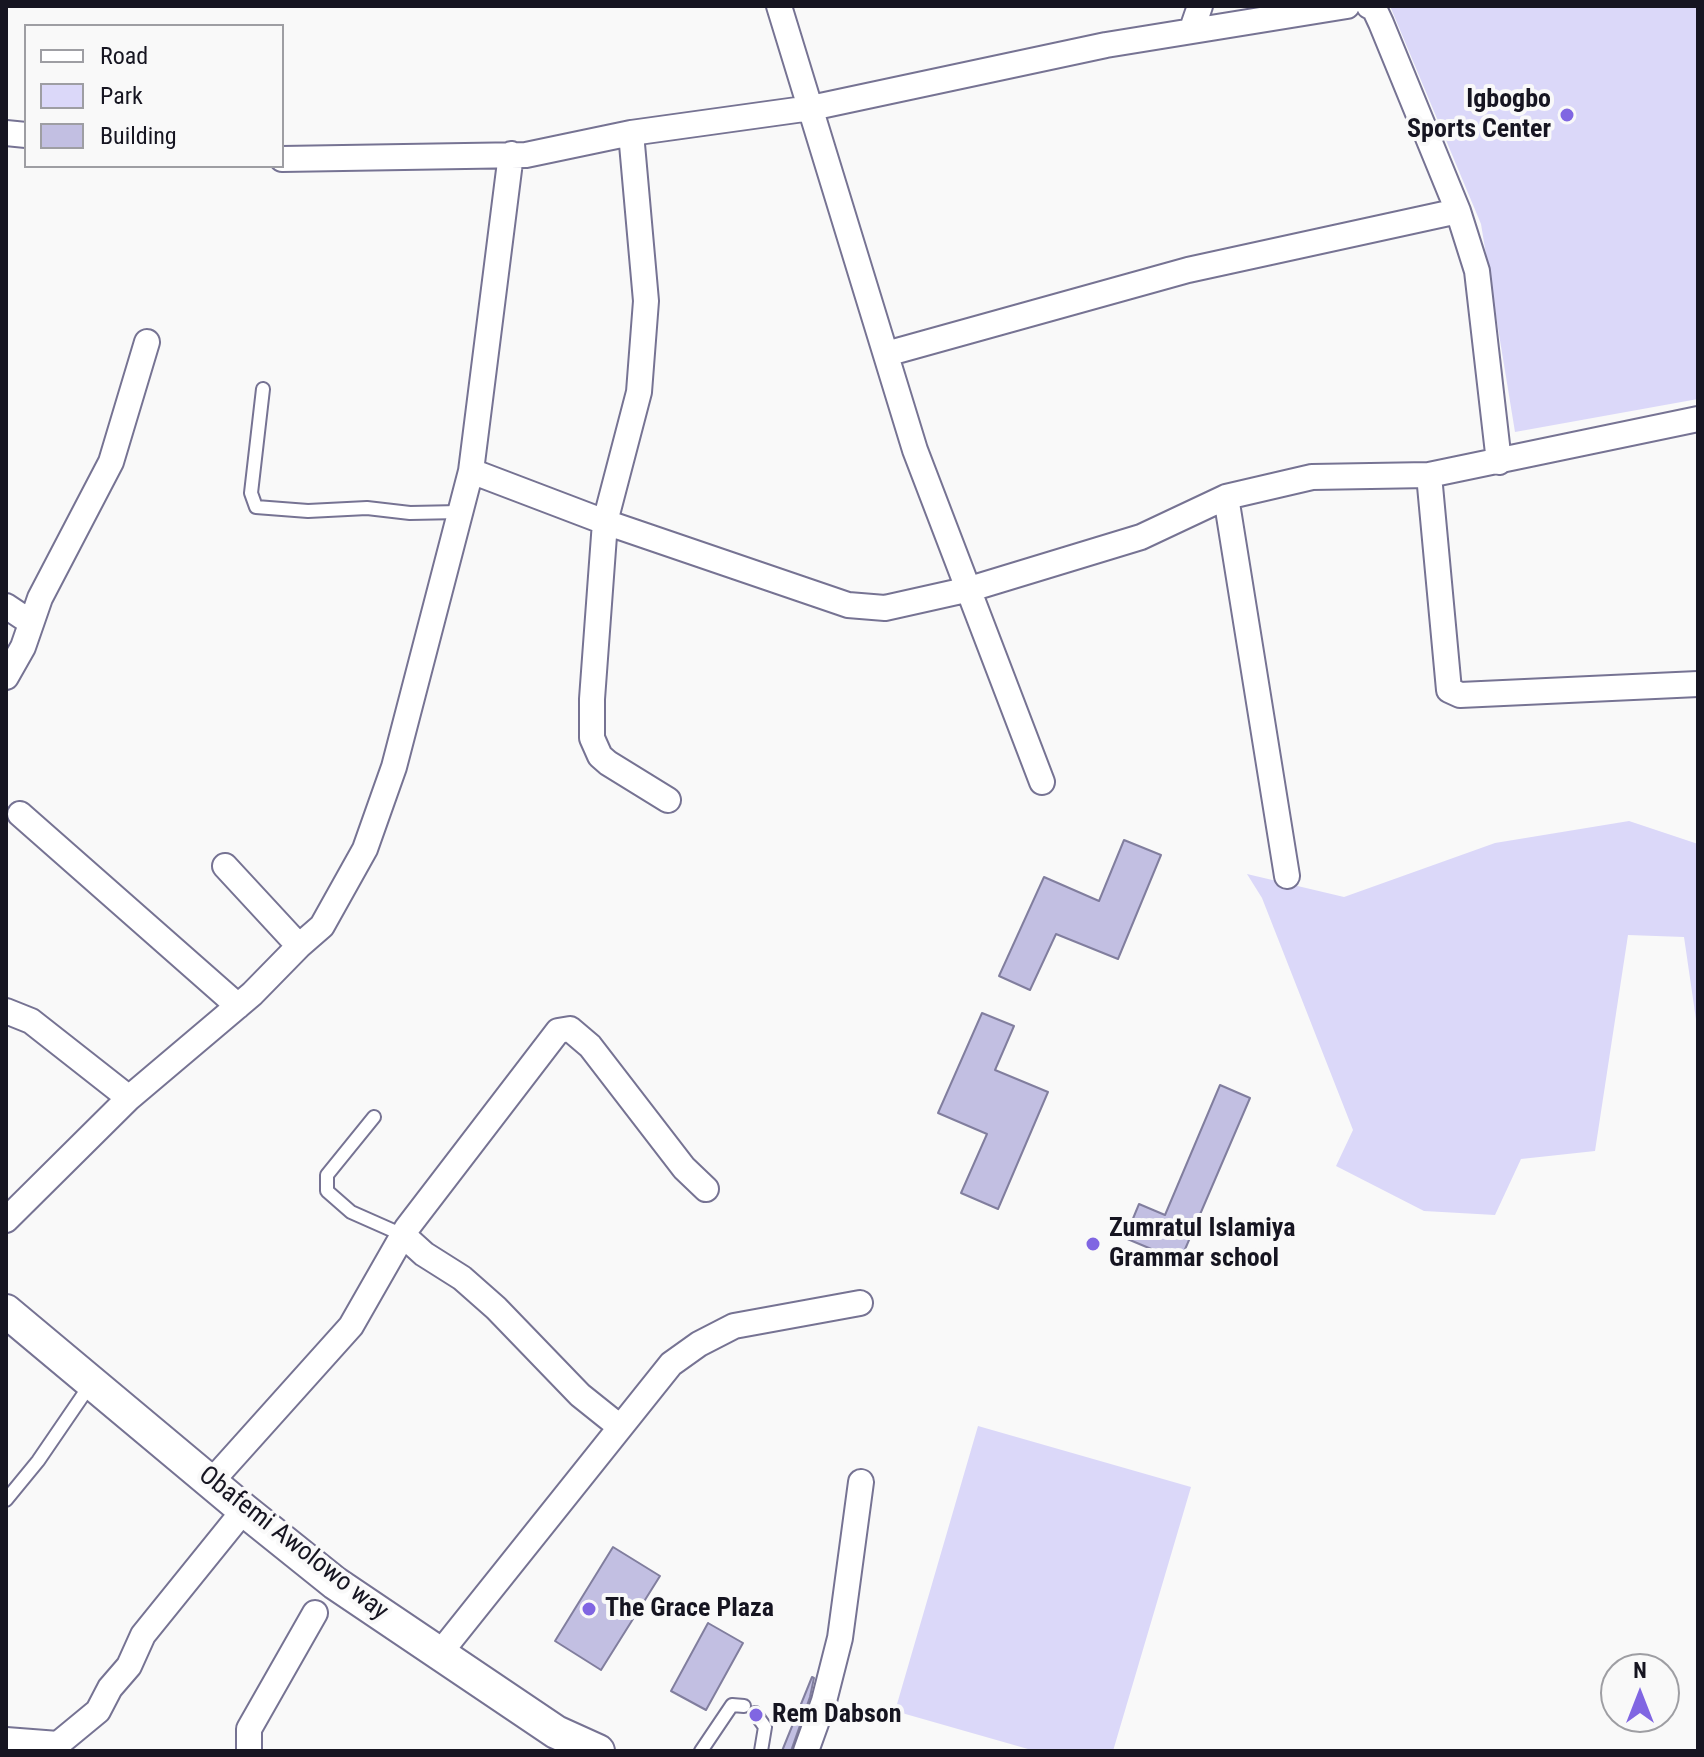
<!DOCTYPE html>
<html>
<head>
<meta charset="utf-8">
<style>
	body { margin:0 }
	#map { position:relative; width:1704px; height:1757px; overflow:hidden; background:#f9f9f9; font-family:"Roboto Condensed",sans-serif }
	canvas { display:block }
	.frame { position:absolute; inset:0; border:8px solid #161521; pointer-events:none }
	.legend { position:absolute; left:24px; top:24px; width:260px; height:144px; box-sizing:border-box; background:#f9f9f9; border:2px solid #9e9ea3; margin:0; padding:10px 14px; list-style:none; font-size:24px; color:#161521 }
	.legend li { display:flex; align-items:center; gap:16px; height:40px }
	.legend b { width:40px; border:2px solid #9e9ea3 }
	.north { position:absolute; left:1600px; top:1653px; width:80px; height:80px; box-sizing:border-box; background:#f9f9f9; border:2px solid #9e9ea3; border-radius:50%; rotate:0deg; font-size:22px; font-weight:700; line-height:32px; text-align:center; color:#161521 }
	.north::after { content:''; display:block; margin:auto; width:28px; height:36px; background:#8066e2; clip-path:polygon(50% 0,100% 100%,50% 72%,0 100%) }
</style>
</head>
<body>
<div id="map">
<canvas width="1704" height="1757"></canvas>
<div class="frame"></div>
<ul class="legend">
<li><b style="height:10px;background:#fff"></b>Road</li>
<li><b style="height:22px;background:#dbd8f9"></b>Park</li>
<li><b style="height:22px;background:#c2bfe2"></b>Building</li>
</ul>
<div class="north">N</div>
</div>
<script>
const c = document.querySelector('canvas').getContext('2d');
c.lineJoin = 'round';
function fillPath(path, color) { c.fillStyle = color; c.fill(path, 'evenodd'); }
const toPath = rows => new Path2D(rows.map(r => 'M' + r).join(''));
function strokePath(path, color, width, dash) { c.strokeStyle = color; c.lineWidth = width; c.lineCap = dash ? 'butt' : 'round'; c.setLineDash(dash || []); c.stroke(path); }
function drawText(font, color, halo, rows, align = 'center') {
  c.font = font + ' "Roboto Condensed",sans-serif'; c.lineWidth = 8; c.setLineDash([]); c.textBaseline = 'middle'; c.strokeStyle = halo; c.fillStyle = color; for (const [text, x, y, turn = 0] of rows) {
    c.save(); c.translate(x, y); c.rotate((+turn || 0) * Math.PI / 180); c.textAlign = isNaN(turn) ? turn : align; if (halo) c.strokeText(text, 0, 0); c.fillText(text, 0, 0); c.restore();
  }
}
fillPath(toPath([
	[1390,6,1698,6,1698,399,1515,432,1481,224],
	[1629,821,1698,844,1698,1033,1684,937,1628,935,1595,1151,1521,1159,1495,1215,1424,1211,1336,1166,1353,1130,1262,898,1247,874,1344,897,1495,843],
	[978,1426,1191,1487,1113,1751,1035,1751,895,1711]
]), '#dbd8f9');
const building = toPath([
	[1124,840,1161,855,1118,959,1056,934,1030,990,999,976,1044,877,1099,901,1124,840],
	[982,1013,1014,1026,995,1070,1048,1092,998,1209,961,1193,987,1134,938,1113,982,1013],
	[1220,1085,1250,1098,1180,1261,1125,1238,1139,1204,1165,1215,1220,1085],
	[613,1547,660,1576,601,1670,555,1641,613,1547],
	[708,1623,743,1643,706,1710,671,1691,708,1623],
	[812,1677,814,1678,810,1697,791,1751,782,1751,812,1677]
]);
fillPath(building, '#c2bfe2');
strokePath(building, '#817e9e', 2);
const lane = toPath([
	[263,389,251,493,256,507,308,511,367,508,410,513,460,512],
	[374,1117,327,1175,327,1191,351,1212,403,1235],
	[6,1500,38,1461,90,1385],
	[755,1713,765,1727,761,1751],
	[701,1751,732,1705,744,1706]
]);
const street = toPath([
	[779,6,915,450,1042,782],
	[1369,6,1374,8,1381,23,1458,211,1477,271,1499,462],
	[1192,29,1200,6],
	[6,133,26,135],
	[631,133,646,301,639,392,605,522,592,699,592,738,600,756,608,763,668,800],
	[282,159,526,155,631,133,811,108,1106,45,1347,6],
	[886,354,1188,270,1458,211],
	[471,471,605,522,848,605,885,608,970,589,1141,537,1226,497,1312,477,1429,475,1698,419],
	[1429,475,1449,690,1460,695,1698,684],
	[1226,497,1287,876],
	[6,606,30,622],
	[6,677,23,647,40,598,111,462,147,342],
	[20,814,238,1006],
	[225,866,299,946],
	[6,1011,31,1021,129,1098],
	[6,1220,129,1098,252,994,299,946,322,926,365,849,394,767,471,471,511,154],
	[403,1235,424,1254,462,1278,496,1308,580,1395,620,1427],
	[211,1482,351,1326,407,1228,558,1031,570,1029,590,1046,684,1168,706,1189],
	[440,1653,671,1364,699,1344,734,1326,860,1303],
	[6,1740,58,1744,98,1711,110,1688,129,1666,143,1635,244,1510],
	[249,1751,249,1729,315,1613],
	[806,1751,824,1701,840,1638,861,1482]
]);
const secondary = toPath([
	[6,1311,244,1510,335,1583,556,1732,598,1751]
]);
strokePath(lane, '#767393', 16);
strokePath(street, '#767393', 28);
strokePath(secondary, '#767393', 36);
strokePath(lane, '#fff', 12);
strokePath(street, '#fff', 24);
strokePath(secondary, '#fff', 32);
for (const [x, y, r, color] of [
	[1567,115,8,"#8066e2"],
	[1093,1244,8,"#8066e2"],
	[589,1609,8,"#8066e2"],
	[756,1715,8,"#8066e2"]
]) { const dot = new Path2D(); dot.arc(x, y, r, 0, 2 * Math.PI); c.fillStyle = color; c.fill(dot); strokePath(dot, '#f9f9f9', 3); }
drawText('bold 26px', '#161521', '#f9f9f9', [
	["Igbogbo",1551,100,"right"],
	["Sports Center",1551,130,"right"],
	["Zumratul Islamiya",1109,1229],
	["Grammar school",1109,1259],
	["The Grace Plaza",605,1609],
	["Rem Dabson",772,1715]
], 'left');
drawText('26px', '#161521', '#f9f9f9', [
	["Obafemi Awolowo way",293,1544,38]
]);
</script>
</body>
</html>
